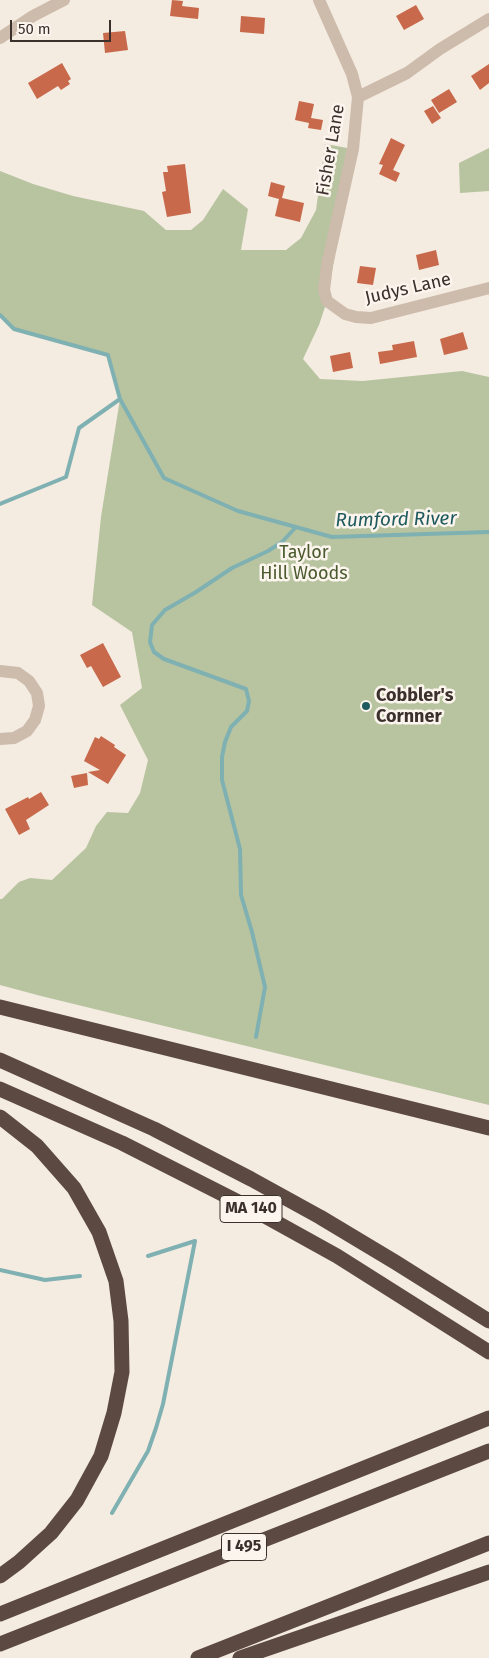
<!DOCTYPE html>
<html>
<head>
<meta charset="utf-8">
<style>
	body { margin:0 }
	#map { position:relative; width:489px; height:1658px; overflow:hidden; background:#f4ebe1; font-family:"Fira Sans",sans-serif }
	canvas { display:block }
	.scale { position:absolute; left:10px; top:20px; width:101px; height:22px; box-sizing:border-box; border:2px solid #3b302b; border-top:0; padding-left:6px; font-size:15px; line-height:18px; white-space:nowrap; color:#3b302b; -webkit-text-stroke:4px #fbf5ee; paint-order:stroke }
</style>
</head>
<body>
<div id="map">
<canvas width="489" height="1658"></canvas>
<div class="scale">50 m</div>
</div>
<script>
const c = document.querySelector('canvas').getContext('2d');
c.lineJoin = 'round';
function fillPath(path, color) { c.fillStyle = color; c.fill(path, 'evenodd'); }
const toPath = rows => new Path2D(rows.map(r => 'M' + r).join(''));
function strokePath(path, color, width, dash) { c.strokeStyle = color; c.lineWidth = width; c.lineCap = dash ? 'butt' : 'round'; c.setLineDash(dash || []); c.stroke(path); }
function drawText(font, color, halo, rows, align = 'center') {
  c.font = font + ' "Fira Sans",sans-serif'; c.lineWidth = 5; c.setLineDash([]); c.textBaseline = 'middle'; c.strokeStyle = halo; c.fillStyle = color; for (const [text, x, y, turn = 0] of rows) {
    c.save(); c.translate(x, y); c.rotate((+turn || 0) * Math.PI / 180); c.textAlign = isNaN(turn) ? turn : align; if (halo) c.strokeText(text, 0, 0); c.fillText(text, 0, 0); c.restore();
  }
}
fillPath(toPath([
	[325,144,353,149,327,301,319,325,303,359,320,379,363,381,462,371,489,377,489,1105,41,996,0,985,0,899,2,899,19,882,30,878,52,880,86,848,96,826,107,812,128,813,140,793,148,760,120,705,142,688,132,632,92,605,101,517,120,399,108,355,14,329,0,315,0,171,33,184,73,196,144,211,166,230,191,230,203,220,223,189,248,209,241,250,286,250,301,238,316,210],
	[489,148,489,191,460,193,459,163]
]), '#b8c4a0');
strokePath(toPath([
	[0,315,14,329,108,355,120,399,164,478,238,511,332,537,489,532],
	[0,504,66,477,79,428,120,399],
	[256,1037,265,987,252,932,241,895,240,849,222,780,222,757,225,742,231,727,247,711,249,701,246,689,164,659,154,652,150,642,152,625,165,610,196,592,232,568,268,551,282,542,296,527],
	[0,1270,45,1280,80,1276],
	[112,1513,148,1451,156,1428,163,1404,195,1241,148,1256]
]), '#7fb0b2', 4);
fillPath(toPath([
	[172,0,183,1,182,6,199,8,198,19,170,16],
	[416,5,424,19,404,30,396,16],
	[241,16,265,18,264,34,240,32],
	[125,31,128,50,105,53,103,33],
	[62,63,71,79,68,81,70,84,61,90,58,86,37,99,28,83],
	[489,64,489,83,480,90,471,76],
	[449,89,457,102,439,113,431,100],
	[299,101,314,104,311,118,323,120,321,130,308,128,309,123,295,120],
	[433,106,441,118,432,124,424,111],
	[391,138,405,145,393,170,400,173,396,182,379,174,383,165,379,164],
	[185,164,191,213,167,217,162,192,166,191,163,172,168,172,167,166],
	[271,182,285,186,282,198,304,203,300,222,275,216,279,199,268,196],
	[436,250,439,265,419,270,416,255],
	[360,266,376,268,373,285,357,283],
	[463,332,468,349,444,355,440,339],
	[414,341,417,357,380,364,378,352,393,350,392,345],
	[350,352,353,368,333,372,330,356],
	[103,643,121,677,103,687,91,666,87,668,80,655],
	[101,736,115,745,114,747,126,755,108,784,88,772,100,770,84,761,95,737,99,739],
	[87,773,88,785,74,788,71,776],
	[41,792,49,805,26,820,30,829,19,835,5,809,28,797,29,799]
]), '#c8694b');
strokePath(toPath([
	[319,0,352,74,358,97,353,149,327,265,324,290,327,301,345,314,356,317,371,318,489,288],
	[0,38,33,16,64,0],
	[358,97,407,73,440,49,489,19],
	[0,671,18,673,29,681,37,693,39,706,35,720,27,731,14,738,0,739]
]), '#cdbbac', 12);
strokePath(toPath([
	[0,1007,489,1128],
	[0,1060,154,1129,251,1179,320,1217,395,1262,489,1321],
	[0,1089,122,1143,254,1210,337,1256,489,1352],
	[0,1117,37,1146,74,1188,99,1232,116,1281,121,1321,122,1372,114,1413,101,1456,77,1500,51,1533,19,1562,0,1576],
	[0,1614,489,1418],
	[0,1644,489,1451],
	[198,1658,489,1543],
	[240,1658,489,1572]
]), '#5c4a42', 15);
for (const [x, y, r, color] of [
	[366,706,5,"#1f5a5e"]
]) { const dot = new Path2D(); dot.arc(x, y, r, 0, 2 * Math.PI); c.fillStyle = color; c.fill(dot); strokePath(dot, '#fbf5ee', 2); }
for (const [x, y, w] of [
	[251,1209,62],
	[244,1547,45]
]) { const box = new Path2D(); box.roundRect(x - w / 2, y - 13.5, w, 27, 4); c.fillStyle = '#fbf5ee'; c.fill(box); strokePath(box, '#3b302b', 1); }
drawText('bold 16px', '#3b302b', null, [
	["MA 140",251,1209],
	["I 495",244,1547]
]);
drawText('18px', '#3b302b', '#fbf5ee', [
	["Fisher Lane",331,150,-80],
	["Judys Lane",408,289,-13]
]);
drawText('18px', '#4a5a2e', '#fbf5ee', [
	["Taylor",304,553],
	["Hill Woods",304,574]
]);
drawText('bold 18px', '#3b302b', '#fbf5ee', [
	["Cobbler's",376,696],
	["Cornner",376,717]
], 'left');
drawText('italic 19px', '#1f5a5e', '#fbf5ee', [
	["Rumford River",396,520,-1]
]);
</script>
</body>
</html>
